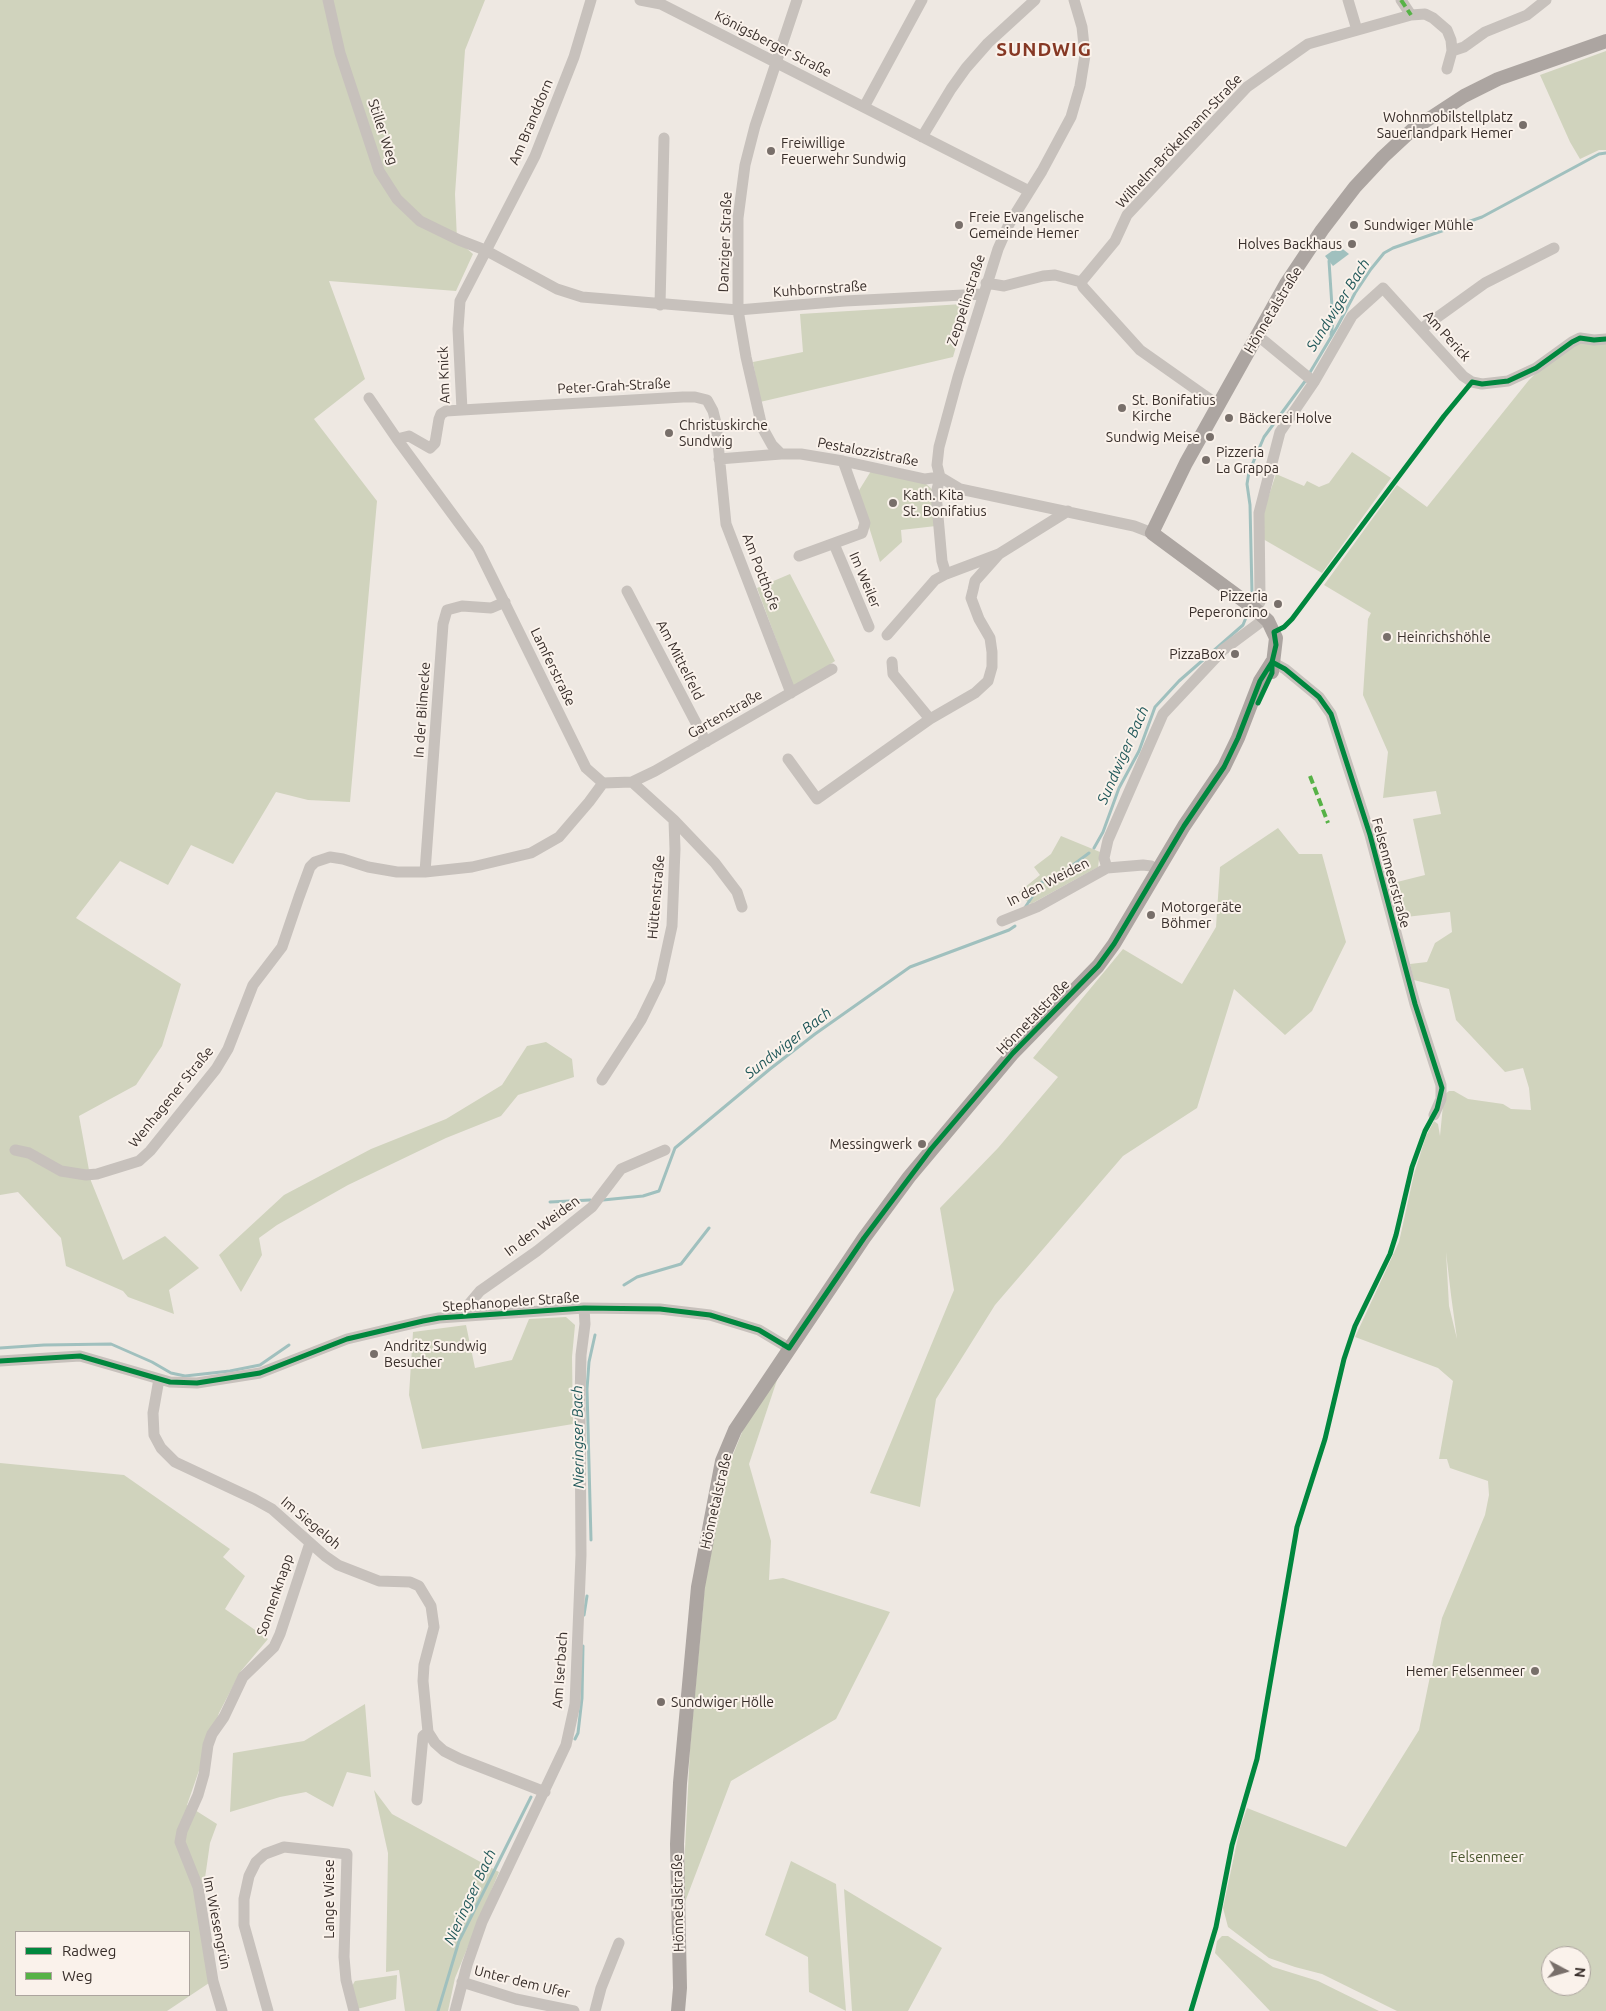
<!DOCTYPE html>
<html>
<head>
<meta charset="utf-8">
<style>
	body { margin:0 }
	#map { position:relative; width:1606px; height:2011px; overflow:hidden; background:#eee8e2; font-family:Ubuntu,sans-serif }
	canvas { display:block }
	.legend { position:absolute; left:15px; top:1931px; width:175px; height:65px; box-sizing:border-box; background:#faf2eb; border:1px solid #aca49e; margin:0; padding:6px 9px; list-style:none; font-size:15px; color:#382e2a }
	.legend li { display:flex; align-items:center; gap:10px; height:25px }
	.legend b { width:25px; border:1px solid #aca49e }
	.north { position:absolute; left:1541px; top:1946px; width:50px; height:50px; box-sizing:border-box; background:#faf2eb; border:1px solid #aca49e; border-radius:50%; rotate:96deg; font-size:14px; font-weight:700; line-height:20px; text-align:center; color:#382e2a }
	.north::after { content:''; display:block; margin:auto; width:18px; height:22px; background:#786f6a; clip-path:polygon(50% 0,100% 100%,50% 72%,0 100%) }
</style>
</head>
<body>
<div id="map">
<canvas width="1606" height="2011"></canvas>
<ul class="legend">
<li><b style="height:6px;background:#00873e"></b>Radweg</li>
<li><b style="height:6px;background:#56b246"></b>Weg</li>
</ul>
<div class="north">N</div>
</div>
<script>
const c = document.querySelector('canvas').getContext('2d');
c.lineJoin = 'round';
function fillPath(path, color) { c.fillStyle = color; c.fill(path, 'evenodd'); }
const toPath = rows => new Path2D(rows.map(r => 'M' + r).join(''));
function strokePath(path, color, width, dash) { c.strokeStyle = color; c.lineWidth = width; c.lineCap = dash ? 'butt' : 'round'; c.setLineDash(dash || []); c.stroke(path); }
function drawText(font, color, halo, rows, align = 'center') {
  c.font = font + ' Ubuntu,sans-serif'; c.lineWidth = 4; c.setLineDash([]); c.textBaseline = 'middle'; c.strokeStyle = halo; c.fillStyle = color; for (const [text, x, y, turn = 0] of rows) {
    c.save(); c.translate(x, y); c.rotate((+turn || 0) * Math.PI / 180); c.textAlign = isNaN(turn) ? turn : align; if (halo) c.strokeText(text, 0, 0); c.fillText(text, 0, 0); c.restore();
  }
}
fillPath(toPath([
	[0,0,485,0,465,50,455,194,457,240,473,254,456,291,329,281,365,379,314,419,377,501,350,802,308,800,276,792,233,864,191,845,168,885,120,861,76,918,181,984,162,1046,136,1085,79,1116,91,1181,123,1260,165,1236,199,1268,169,1290,174,1314,128,1297,123,1291,66,1266,61,1238,18,1192,0,1195],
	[1606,51,1606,150,1599,150,1580,159,1570,142,1540,75],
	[963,304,967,309,953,357,760,402,753,362,803,352,800,314],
	[1579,339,1606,340,1606,2011,1397,2011,1322,1974,1295,1967,1269,1958,1228,1927,1223,1908,1240,1828,1247,1808,1346,1847,1419,1730,1442,1618,1485,1515,1489,1495,1488,1481,1450,1468,1447,1459,1439,1459,1453,1381,1438,1368,1355,1337,1399,1242,1414,1174,1426,1136,1434,1121,1438,1124,1440,1136,1444,1095,1449,1091,1454,1091,1468,1099,1503,1104,1511,1109,1531,1110,1529,1088,1523,1068,1505,1072,1456,1020,1449,989,1414,980,1410,964,1427,962,1435,943,1452,932,1450,912,1397,918,1389,884,1425,875,1413,819,1441,814,1436,791,1383,798,1388,752,1363,695,1368,619,1371,613,1324,585,1397,485,1427,507,1529,380,1544,365],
	[1446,1252,1451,1295,1457,1339,1449,1306],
	[1551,1956,1581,1956,1581,1986,1551,1986],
	[1352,452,1391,478,1322,573,1263,539,1263,513,1276,474,1304,486,1307,481,1319,487,1329,483],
	[871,471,925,483,934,491,936,526,901,530,902,542,880,562,858,492],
	[790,574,835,661,794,688,757,588],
	[1278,828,1299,854,1322,854,1346,942,1312,1011,1285,1035,1234,989,1197,1108,1123,1156,995,1305,936,1399,920,1507,870,1493,954,1290,940,1208,998,1148,1058,1077,1033,1058,1123,949,1182,984,1216,927,1220,867],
	[1061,836,1100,852,1098,867,1031,904,1025,900,1019,892,1040,875,1034,867,1051,854],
	[546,1042,572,1059,574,1077,518,1095,501,1116,446,1138,348,1185,277,1225,259,1238,262,1255,241,1292,219,1255,284,1195,371,1149,446,1119,502,1085,527,1046],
	[566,1317,575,1325,572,1357,573,1424,422,1449,409,1395,413,1332,466,1325,475,1368,512,1360,529,1319],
	[779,1374,749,1464,771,1541,769,1580,783,1578,890,1612,836,1719,731,1781,682,1910,690,1748,705,1584,728,1467,745,1425],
	[0,1463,124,1475,230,1549,223,1557,245,1576,225,1609,268,1639,241,1671,219,1713,187,1805,217,1824,210,1843,202,1899,212,1981,167,2011,0,2011],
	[16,1932,189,1932,189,1995,16,1995],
	[365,1704,371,1777,347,1772,333,1807,306,1792,280,1797,230,1812,233,1753,304,1741],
	[374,1790,392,1814,499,1872,455,1978,448,2011,405,2011,399,1970,386,1972,388,1853],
	[791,1861,836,1884,846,2011,809,1992,808,1957,765,1935],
	[844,1889,942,1948,908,2011,852,2011],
	[1222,1936,1228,1936,1273,1967,1318,1981,1379,2011,1270,2011,1215,1953,1217,1941],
	[397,1975,396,1999,357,2009,352,1986,355,1981]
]), '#d0d3bd');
fillPath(toPath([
	[1339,246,1349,254,1333,266,1325,256]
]), '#a0c0be');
strokePath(toPath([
	[1329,261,1333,322,1331,335],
	[1309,374,1337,327,1355,293,1371,269,1384,253,1393,248,1482,217,1599,154,1606,153],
	[1252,594,1250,505,1247,484,1249,472,1264,437,1306,380],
	[1094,848,1103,832,1119,788,1139,751,1155,707,1179,681,1243,625,1247,615],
	[1024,909,1042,882,1053,880,1089,853],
	[603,1200,643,1196,659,1191,675,1148,770,1069,815,1034,910,967,1009,930,1015,926],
	[550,1202,590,1200],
	[624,1285,637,1277,681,1264,709,1228],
	[0,1348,44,1345,111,1344,152,1362,171,1373,185,1376,230,1371,260,1365,289,1345],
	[591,1540,587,1389,589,1362,595,1335],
	[584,1615,587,1596],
	[575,1739,578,1733,582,1698,583,1646],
	[438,2011,459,1941,531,1797]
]), '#a0c0be', 3);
strokePath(toPath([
	[328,0,340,53,379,171,397,199,420,221,459,240,485,250,557,289,582,297,738,310,845,301,983,294],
	[640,0,661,4,1029,191],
	[1348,0,1357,30],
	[1401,0,1411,15],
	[1452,51,1464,47,1485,32,1527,15,1546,0],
	[864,107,922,0],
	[922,137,951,89,966,68,988,43,1035,0],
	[1081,282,1115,241,1127,215,1247,87,1308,44,1411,15,1425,14,1433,18,1447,30,1451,40,1452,51,1447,69],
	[1081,282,1083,287,1140,350,1218,405],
	[986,283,1004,286,1043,276,1055,275,1081,282],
	[660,305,664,138],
	[1421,329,1485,283,1554,248],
	[1257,335,1314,382],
	[369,398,397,439,478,549,586,768,603,783,632,782,655,771,832,669],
	[462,410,683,397,695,397,707,400,713,411,716,423,726,524,791,693],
	[397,439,409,436,430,448,435,443,439,419,441,414,446,411,462,410,458,329,460,301,535,156,574,57,591,0],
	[781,454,772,445,762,427,746,357,738,310,738,218,745,165,755,126,797,0],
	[719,459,781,454,801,454,843,461,925,479,940,477,960,489,1134,526,1152,533],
	[834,544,869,627],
	[799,556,862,533,865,523,843,461],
	[946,574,942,561,936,494,940,477,937,465,939,447,958,377,998,249,1009,224,1042,171,1071,117,1080,86,1085,55,1082,27,1074,0],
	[627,591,706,742],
	[1255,609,1260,602,1260,596,1259,513,1280,432,1314,382,1352,316,1383,288,1463,376,1472,382,1482,384,1508,381,1536,368,1572,342,1580,338,1594,340,1606,339],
	[887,635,935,580,946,574,999,554,1068,511],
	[892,662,893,674,930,719],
	[1272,662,1285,669,1319,697,1331,714,1370,835,1415,1004,1441,1085,1441,1099,1434,1115],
	[788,759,817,799,930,719,975,693,988,681,992,667,992,652,990,638,979,619,971,598,973,590,975,581,999,554],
	[632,782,674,820,715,863,737,892,742,907],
	[1107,868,1104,858,1108,840,1163,714,1223,650,1266,618],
	[425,872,443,624,447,610,462,606,491,608,505,602],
	[1002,921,1037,907,1107,868,1143,865,1151,866,1158,871],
	[602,1080,641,1020,660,981,672,926,675,849,674,820],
	[15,1150,29,1153,61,1171,86,1175,97,1174,139,1161,150,1151,216,1069,228,1049,253,985,282,947,299,897,310,867,315,862,330,857,343,859,368,867,397,872,425,872,472,867,531,853,559,837,589,802,603,783],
	[470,1316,469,1304,480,1291,537,1251,592,1207,621,1169,665,1150],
	[0,1361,80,1356,170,1382,197,1383,260,1373,347,1339,423,1321,439,1318,584,1308,660,1309,710,1315,759,1330,789,1348],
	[159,1379,153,1413,154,1435,161,1448,175,1462,254,1499,272,1509,325,1556,338,1565,379,1581,410,1582,419,1586,431,1606,434,1627,424,1665,423,1681,428,1732,435,1743,444,1751,460,1759,545,1792],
	[417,1800,423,1736,428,1732],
	[462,1982,516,1999,574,2011],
	[222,2011,213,1981,198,1887,180,1842,182,1831,198,1795,204,1774,208,1745,212,1734,224,1717,243,1677,274,1647,280,1634,310,1543],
	[268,2011,244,1925,244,1899,249,1876,256,1862,265,1854,284,1847,347,1854,344,1957,346,1980,354,2011],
	[455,2011,467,1965,482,1922,566,1745,575,1704,581,1555,580,1401,581,1355,585,1324,584,1308],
	[595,2011,601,1988,619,1943]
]), '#c7c1bc', 11);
strokePath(toPath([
	[1272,672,1276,638,1268,621,1255,609,1152,533,1186,463,1286,284,1322,230,1355,187,1383,157,1412,130,1464,96,1498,79,1606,41],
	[678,2011,680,1988,677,1844,680,1783,698,1587,722,1461,735,1430,864,1238,909,1177,1013,1053,1098,966,1114,944,1184,826,1224,767,1238,738,1260,681,1272,662]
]), '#aca5a1', 14);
strokePath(toPath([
	[1401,0,1411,15],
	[1310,776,1328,823]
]), '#56b246', 4, [8, 4]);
strokePath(toPath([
	[1258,703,1272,673,1272,662,1276,645,1274,632,1284,627,1292,619,1444,416,1472,382,1482,384,1508,381,1536,368,1572,342,1580,338,1594,340,1606,339],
	[0,1361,80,1356,170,1382,197,1383,260,1373,347,1339,423,1321,439,1318,584,1308,660,1309,710,1315,759,1330,789,1348,864,1238,931,1149,1013,1053,1098,966,1114,944,1184,826,1224,767,1238,738,1260,681,1272,662],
	[1191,2011,1216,1927,1232,1845,1257,1759,1297,1527,1325,1439,1344,1359,1355,1326,1390,1254,1396,1235,1412,1167,1425,1131,1437,1109,1442,1088,1415,1004,1370,835,1331,714,1319,697,1285,669,1272,662]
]), '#00873e', 5);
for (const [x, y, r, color] of [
	[1523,125,5,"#786f6a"],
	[771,151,5,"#786f6a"],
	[959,225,5,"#786f6a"],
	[1354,225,5,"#786f6a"],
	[1352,244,5,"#786f6a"],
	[1122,408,5,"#786f6a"],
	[1229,418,5,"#786f6a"],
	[669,433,5,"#786f6a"],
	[1210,437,5,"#786f6a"],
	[1206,460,5,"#786f6a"],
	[893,503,5,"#786f6a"],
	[1278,604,5,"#786f6a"],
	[1387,637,5,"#786f6a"],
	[1235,654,5,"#786f6a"],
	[1151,915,5,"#786f6a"],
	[922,1144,5,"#786f6a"],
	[374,1354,5,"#786f6a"],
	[1535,1671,5,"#786f6a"],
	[661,1702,5,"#786f6a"]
]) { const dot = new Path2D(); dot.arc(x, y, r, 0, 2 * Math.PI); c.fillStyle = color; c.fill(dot); strokePath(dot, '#faf2eb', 2); }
drawText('14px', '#382e2a', '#faf2eb', [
	["Königsberger Straße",773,44,27],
	["Am Branddorn",531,122,-67],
	["Stiller Weg",383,132,72],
	["Wilhelm-Brökelmann-Straße",1179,141,-47],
	["Danziger Straße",725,242,-88],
	["Kuhbornstraße",820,289,-4],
	["Zeppelinstraße",966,300,-72],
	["Hönnetalstraße",1273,310,-59],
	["Am Perick",1447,336,48],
	["Am Knick",444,375,-92],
	["Peter-Grah-Straße",614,386,-3],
	["Pestalozzistraße",868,452,11],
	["Am Potthofe",761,572,69],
	["Im Weiler",865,580,67],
	["Am Mittelfeld",680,660,63],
	["Lamferstraße",553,667,64],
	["In der Bilmecke",422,710,-86],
	["Gartenstraße",725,714,-30],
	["Felsenmeerstraße",1391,873,75],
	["In den Weiden",1048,882,-27],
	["Hüttenstraße",656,897,-85],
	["Hönnetalstraße",1033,1017,-46],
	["Wenhagener Straße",171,1097,-51],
	["In den Weiden",542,1226,-37],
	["Stephanopeler Straße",511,1302,-4],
	["Hönnetalstraße",716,1501,-77],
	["Im Siegeloh",311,1523,40],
	["Sonnenknapp",275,1595,-71],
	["Am Iserbach",560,1670,-86],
	["Lange Wiese",329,1899,-90],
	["Hönnetalstraße",678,1903,-91],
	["Im Wiesengrün",217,1923,79],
	["Unter dem Ufer",522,1982,14]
]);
drawText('14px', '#382e2a', '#faf2eb', [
	["Wohnmobilstellplatz",1513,117,"right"],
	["Sauerlandpark Hemer",1513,133,"right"],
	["Freiwillige",781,143],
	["Feuerwehr Sundwig",781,159],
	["Freie Evangelische",969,217],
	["Gemeinde Hemer",969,233],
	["Sundwiger Mühle",1364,225],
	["Holves Backhaus",1342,244,"right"],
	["St. Bonifatius",1132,400],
	["Kirche",1132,416],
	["Bäckerei Holve",1239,418],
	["Christuskirche",679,425],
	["Sundwig",679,441],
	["Sundwig Meise",1200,437,"right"],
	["Pizzeria",1216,452],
	["La Grappa",1216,468],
	["Kath. Kita",903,495],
	["St. Bonifatius",903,511],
	["Pizzeria",1268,596,"right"],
	["Peperoncino",1268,612,"right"],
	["Heinrichshöhle",1397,637],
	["PizzaBox",1225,654,"right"],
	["Motorgeräte",1161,907],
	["Böhmer",1161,923],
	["Messingwerk",912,1144,"right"],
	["Andritz Sundwig",384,1346],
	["Besucher",384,1362],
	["Hemer Felsenmeer",1525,1671,"right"],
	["Sundwiger Hölle",671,1702]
], 'left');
drawText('14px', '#49562e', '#faf2eb', [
	["Felsenmeer",1487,1857]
]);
drawText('italic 15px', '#1f5759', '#faf2eb', [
	["Sundwiger Bach",1338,305,-58],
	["Sundwiger Bach",1123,755,-66],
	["Sundwiger Bach",788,1043,-38],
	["Nieringser Bach",578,1437,-91],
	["Nieringser Bach",470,1897,-65]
]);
c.letterSpacing = '1px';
drawText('bold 19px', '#863824', '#faf2eb', [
	["SUNDWIG",1044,50]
]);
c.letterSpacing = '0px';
</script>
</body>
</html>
